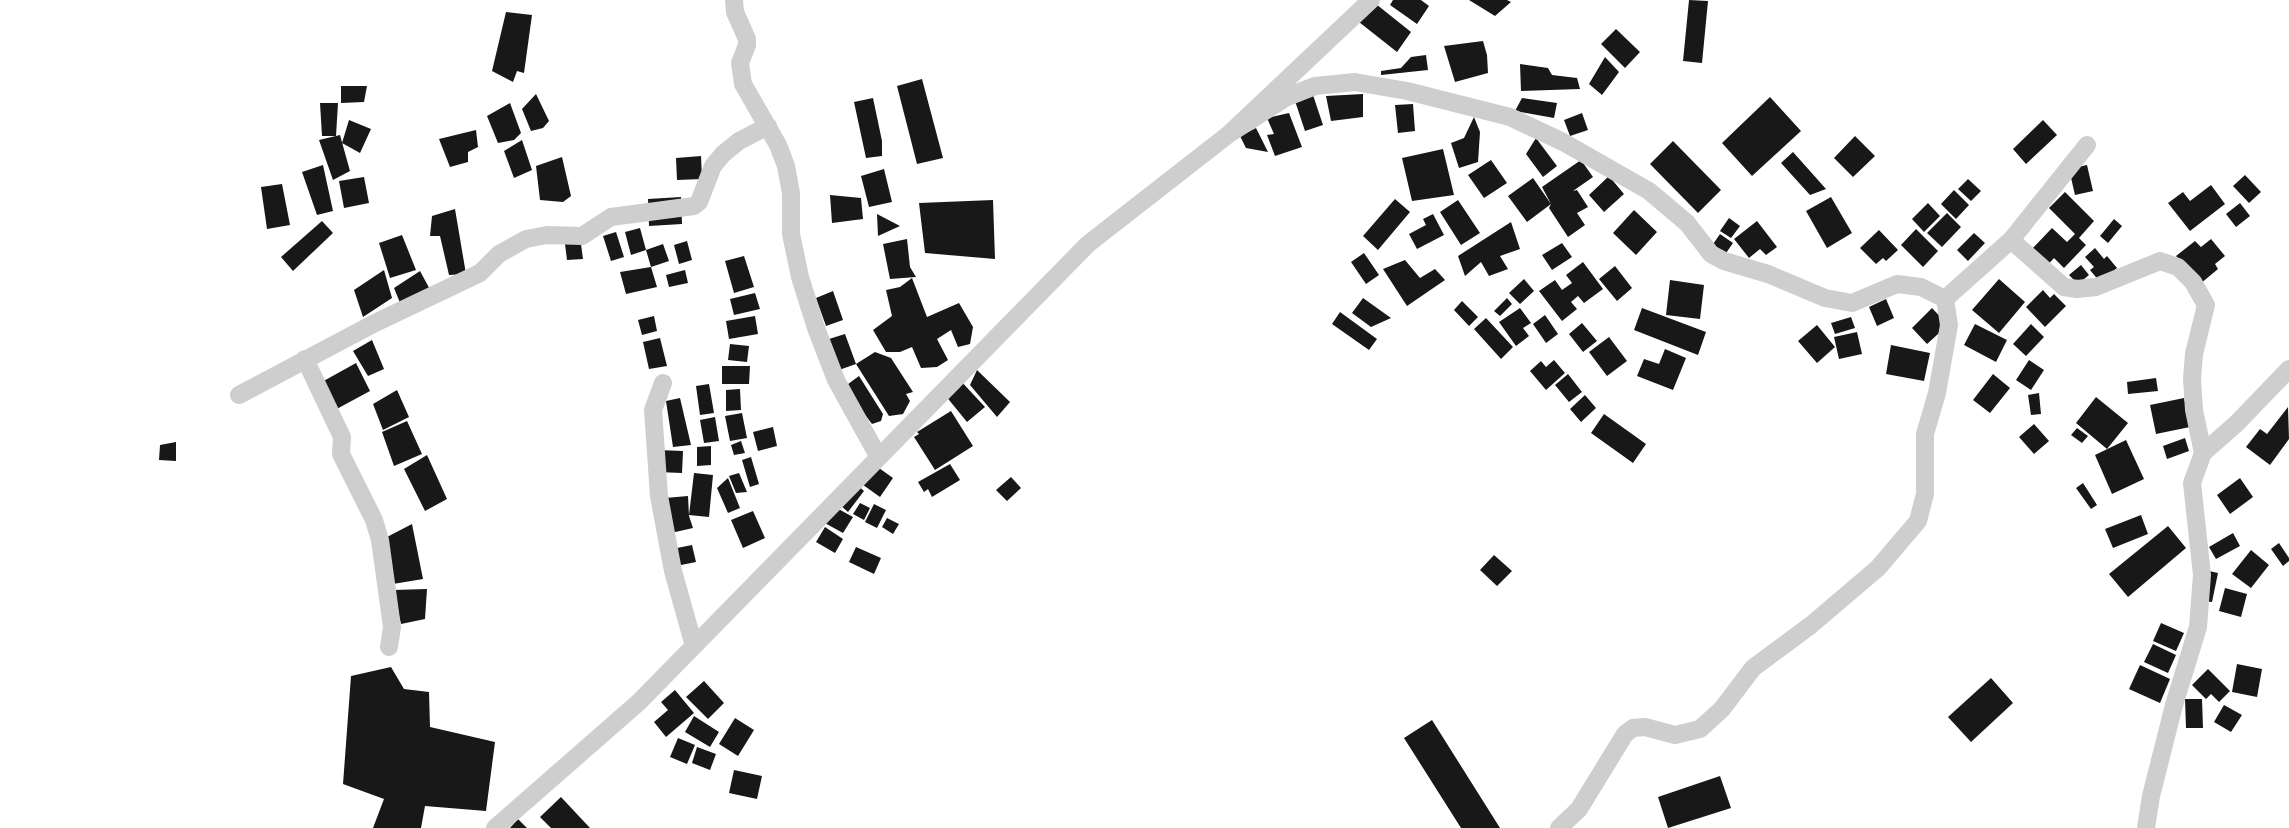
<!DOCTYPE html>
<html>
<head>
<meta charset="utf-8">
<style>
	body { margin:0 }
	canvas { display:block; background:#fff }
</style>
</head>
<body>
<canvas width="2289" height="828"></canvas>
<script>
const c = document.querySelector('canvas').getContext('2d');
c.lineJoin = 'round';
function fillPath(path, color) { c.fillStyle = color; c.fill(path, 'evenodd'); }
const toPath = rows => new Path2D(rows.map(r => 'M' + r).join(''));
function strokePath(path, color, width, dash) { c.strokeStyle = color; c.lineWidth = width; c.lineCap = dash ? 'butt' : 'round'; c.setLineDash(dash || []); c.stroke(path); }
fillPath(toPath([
	[1393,0,1421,0,1429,6,1417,24,1390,5],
	[1469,0,1507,0,1511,2,1495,16],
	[1689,0,1708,1,1702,63,1683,61],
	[1376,4,1411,32,1397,52,1359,22],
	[506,12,532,15,524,73,517,71,513,82,492,71],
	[1616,29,1640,52,1625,68,1601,44],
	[1483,41,1487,55,1488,73,1455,82,1444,46],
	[1426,55,1428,70,1381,75,1381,71,1401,68,1411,57],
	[1605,57,1619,72,1602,95,1589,84],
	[1520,64,1548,68,1552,75,1577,78,1580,89,1521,91],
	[922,79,943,158,917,164,897,86],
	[341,86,367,86,364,102,341,103],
	[536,94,549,121,543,128,531,131,522,109],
	[1363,94,1363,117,1331,121,1326,96],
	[1313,95,1323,125,1305,131,1295,101],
	[1770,97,1801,131,1752,176,1722,143],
	[873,98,882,141,882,156,866,158,854,102],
	[1522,98,1557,103,1554,118,1515,111],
	[320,103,338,103,336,136,322,136],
	[510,103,521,133,514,140,498,143,487,116],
	[1413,104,1415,131,1398,133,1395,105],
	[1289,113,1302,147,1275,156,1267,135,1274,134,1267,118],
	[1582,113,1588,130,1570,136,1564,120],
	[1474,117,1480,132,1478,162,1459,168,1451,143,1464,138],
	[349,120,371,129,360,153,342,143],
	[2043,120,2057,135,2026,164,2013,149],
	[1256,128,1268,152,1246,148,1240,136],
	[476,130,478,147,468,152,468,162,450,167,439,139],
	[340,135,350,171,333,180,319,140],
	[1855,136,1875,156,1853,177,1834,158],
	[1536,138,1557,166,1543,177,1526,154],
	[522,140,532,170,514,178,504,151],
	[1673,141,1721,190,1698,213,1650,164],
	[1443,149,1454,195,1412,201,1402,158],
	[1793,152,1826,189,1810,195,1781,163],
	[701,156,702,179,677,180,676,158],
	[562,157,571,196,563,202,540,200,536,166],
	[1491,160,1507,183,1484,198,1468,175],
	[1581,160,1593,177,1573,191,1577,190,1588,207,1577,213,1585,225,1568,237,1549,208,1551,204,1542,187],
	[323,165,333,211,317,215,302,172],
	[2087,165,2093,191,2075,195,2069,169],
	[884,169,892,202,869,207,861,176],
	[2245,175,2261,192,2249,203,2233,186],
	[1609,176,1624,194,1604,212,1589,195],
	[364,177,369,203,344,208,339,181],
	[1533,178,1551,204,1527,222,1508,196],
	[1968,179,1981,191,1971,201,1958,189],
	[282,184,290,225,267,229,261,187],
	[2211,185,2225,204,2190,231,2168,203,2183,192,2190,201],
	[1954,190,1969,205,1956,219,1941,204],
	[2065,192,2094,221,2079,238,2086,245,2064,268,2054,258,2045,268,2032,249,2052,228,2067,242,2075,234,2049,208],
	[830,195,861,198,863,219,832,223],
	[681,197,682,224,649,226,648,199],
	[1831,197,1852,233,1827,248,1806,211],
	[1395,199,1410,212,1378,250,1363,236],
	[993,200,995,259,925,253,919,203],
	[1458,200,1480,233,1461,245,1440,212],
	[1928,203,1940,216,1924,232,1912,219],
	[2240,203,2250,216,2236,227,2226,214],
	[455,209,466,274,449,275,440,236,430,236,432,216],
	[1634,210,1657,232,1636,255,1613,233],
	[1947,213,1961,227,1942,247,1927,233],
	[877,214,900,226,878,236],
	[1433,214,1444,235,1417,249,1409,234,1426,225,1423,219],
	[1729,218,1740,226,1731,238,1720,231],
	[2114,219,2122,226,2108,243,2100,236],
	[322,221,333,233,293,271,281,257],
	[1757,221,1777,247,1766,255,1760,249,1749,258,1734,239],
	[1511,222,1520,249,1500,256,1508,269,1489,276,1481,262,1465,276,1458,256],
	[640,228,646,250,631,255,625,232],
	[1916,229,1938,251,1923,267,1901,245],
	[1879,230,1898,250,1886,261,1883,258,1876,264,1860,248],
	[616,232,624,257,611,261,603,236],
	[1974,233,1985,243,1968,261,1957,250],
	[1720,234,1733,243,1724,256,1711,247],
	[402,235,416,270,390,278,379,243],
	[907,239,910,267,916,277,890,279,883,244],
	[2211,239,2225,256,2215,264,2218,269,2200,284,2176,256,2195,241,2201,247],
	[687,241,692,260,679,264,674,245],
	[1562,243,1572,257,1552,270,1542,255],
	[565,244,581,244,583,259,567,260],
	[663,244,669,261,651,267,646,250],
	[2095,248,2104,259,2107,256,2117,268,2100,282,2090,270,2094,267,2085,257],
	[1364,253,1379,275,1366,284,1351,262],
	[744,256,754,287,734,293,725,261],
	[1405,260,1420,278,1435,269,1445,280,1407,306,1383,269],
	[1583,262,1603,289,1584,303,1578,296,1571,302,1577,309,1562,321,1539,291,1555,280,1562,290,1572,283,1566,275],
	[2081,265,2089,275,2078,284,2069,275],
	[1615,266,1632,288,1617,301,1599,279],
	[651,267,657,287,626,294,620,272],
	[384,270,392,298,363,317,354,290],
	[685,270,688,283,669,287,666,275],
	[420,271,433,295,403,310,394,288],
	[912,278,927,317,959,303,973,327,970,344,958,347,951,330,937,339,948,360,937,367,921,368,912,347,900,352,886,352,873,330,892,316,886,290,900,287],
	[1524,279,1534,291,1520,304,1509,293],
	[1999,279,2025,302,1999,333,1972,310],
	[1670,280,1704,285,1700,319,1666,315],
	[2043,290,2050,298,2054,294,2066,306,2045,327,2026,307],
	[833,291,843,320,826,326,816,298],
	[755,293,760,309,734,315,730,299],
	[1363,298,1391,318,1371,327,1352,313],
	[1507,298,1512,304,1500,316,1494,311],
	[1886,299,1894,318,1877,326,1869,307],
	[1462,301,1478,317,1469,326,1454,310],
	[1520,308,1531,323,1523,328,1529,336,1516,346,1499,322],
	[1642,308,1706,332,1698,355,1634,330],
	[1932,308,1948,325,1927,344,1912,328],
	[1340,312,1377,339,1369,350,1332,324],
	[1545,315,1558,334,1546,343,1533,324],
	[654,316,657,331,642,335,638,320],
	[755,316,758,334,729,339,726,321],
	[1851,317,1855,328,1835,334,1831,323],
	[1486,318,1513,347,1501,359,1474,329],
	[1582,323,1597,341,1583,352,1569,334],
	[1975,324,2007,340,1996,362,1964,345],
	[2031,324,2044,337,2026,356,2013,344],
	[1817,325,1835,347,1817,363,1798,341],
	[1857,332,1862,354,1839,359,1834,337],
	[845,334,856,364,839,370,829,339],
	[1609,337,1627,361,1607,376,1589,352],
	[660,338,667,366,649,369,643,342],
	[372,340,384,369,368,376,353,351],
	[730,344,749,346,747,362,728,360],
	[1891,345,1930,353,1924,381,1886,374],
	[1665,349,1686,358,1673,390,1637,376,1644,359,1659,364],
	[875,352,891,358,913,392,906,394,910,401,903,414,889,416,856,364],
	[1554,360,1565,373,1546,390,1530,371,1541,361,1546,367],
	[2029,360,2044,370,2031,390,2016,380],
	[356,363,370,391,333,411,320,383],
	[722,366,750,366,749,384,722,384],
	[977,370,1010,402,997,417,970,385],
	[1568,374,1582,392,1569,402,1555,385],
	[1993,374,2010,388,1990,413,1973,400],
	[859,376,883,414,881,421,872,424,844,387],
	[2156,378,2158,391,2128,394,2127,382],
	[959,379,985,407,967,422,945,395],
	[709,384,714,413,700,415,696,386],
	[740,389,741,410,726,411,726,390],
	[397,390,409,417,383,430,373,404],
	[2039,393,2041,414,2031,415,2028,395],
	[1585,395,1596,408,1581,422,1570,409],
	[2096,397,2128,423,2107,449,2076,423],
	[680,398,691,445,673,447,666,401],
	[2184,398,2190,427,2156,434,2150,405],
	[2288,407,2289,439,2270,465,2246,447,2260,429,2267,434],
	[951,411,973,446,935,470,914,437,919,434,917,432],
	[742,413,747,438,730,441,725,416],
	[1604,414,1646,444,1633,463,1591,433],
	[715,417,719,441,704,443,700,420],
	[407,421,422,454,394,466,382,432],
	[2034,424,2049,441,2034,454,2019,437],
	[773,427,777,446,758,451,753,432],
	[2077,428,2088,436,2082,443,2071,435],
	[2185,438,2189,451,2167,459,2163,446],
	[2126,440,2144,479,2112,494,2095,455],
	[741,441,745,453,734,455,731,445],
	[176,442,176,461,159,460,160,445],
	[711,446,711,465,697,466,697,447],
	[658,450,683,451,682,473,657,472],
	[427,455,447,499,425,511,404,469],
	[751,457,759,484,750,487,742,460],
	[872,463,893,478,880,497,859,482],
	[950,464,960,480,932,497,928,489,924,492,918,482],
	[694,473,713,475,709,517,689,515],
	[739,473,747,492,736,493,729,476],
	[1011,477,1021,488,1007,501,996,490],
	[728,478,740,508,728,513,717,488],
	[2240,478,2253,497,2230,514,2217,495],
	[2083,483,2097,505,2091,509,2076,488],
	[856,484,864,491,848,512,840,505],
	[688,496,689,516,693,528,671,533,665,498],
	[860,503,870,508,864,520,853,514],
	[874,504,886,510,877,528,865,522],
	[833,506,853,517,843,533,823,522],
	[753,511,765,538,743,548,731,520],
	[2141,515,2148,534,2113,548,2105,529],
	[887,518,899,524,893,534,882,527],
	[412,524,423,579,393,584,387,537],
	[2168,526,2186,548,2128,597,2109,574],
	[825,527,843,539,835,553,816,542],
	[2233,533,2240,546,2216,559,2209,547],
	[2279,543,2289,558,2289,561,2283,566,2271,549],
	[692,545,696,562,676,566,672,549],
	[856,547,881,558,874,574,849,562],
	[2251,550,2269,565,2251,588,2232,574],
	[1494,555,1512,571,1497,586,1480,570],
	[2209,571,2218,573,2212,602,2203,601],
	[2225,588,2247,594,2241,617,2219,611],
	[427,589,425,619,401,624,393,590],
	[2161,623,2184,633,2176,651,2153,641],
	[2153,644,2176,655,2168,673,2144,662],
	[2237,664,2262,669,2257,697,2232,692],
	[2140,665,2170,679,2160,703,2129,689],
	[391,667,404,689,429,692,430,727,495,742,486,811,425,806,421,828,373,828,384,799,343,784,351,676],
	[2208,669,2230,691,2219,702,2211,694,2206,699,2192,685],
	[1991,678,2013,703,1971,742,1948,717],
	[704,681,724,703,708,719,686,697],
	[675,690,694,713,666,737,654,722,668,710,661,702],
	[2185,699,2202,699,2203,728,2186,728],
	[2224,705,2242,715,2231,732,2214,722],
	[694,716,719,732,710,747,685,732],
	[735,718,754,730,738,756,719,744],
	[1432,720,1500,828,1461,828,1404,738],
	[678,738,695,745,687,764,670,757],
	[697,747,716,754,710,770,692,763],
	[734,770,762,776,757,799,729,793],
	[1720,776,1731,808,1668,828,1658,797],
	[561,797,590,828,551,828,540,817],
	[518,819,527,828,510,828]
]), '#181818');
strokePath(toPath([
	[734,0,735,12,747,39,747,45,740,63,743,84,778,145,786,166,791,193,791,234,800,277,816,328,836,380,878,456],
	[1229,134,1287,97,1315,86,1355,82,1407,91,1510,117,1563,142,1649,191,1687,223,1711,254,1724,261,1768,274,1825,298,1852,303,1897,284,1921,287,1945,299,1949,325,1937,393,1925,434,1925,494,1918,521,1878,568,1811,625,1753,668,1722,709,1700,729,1675,735,1645,727,1633,728,1625,734,1579,809,1559,828],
	[2011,240,2064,287,2077,289,2096,287,2160,261,2178,267,2193,282,2206,305,2194,354,2192,379,2194,410,2203,453],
	[1945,299,2011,240,2087,145],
	[305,359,342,437,341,454,374,520,380,540,392,627,389,647],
	[663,383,653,410,659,496,673,571,694,646],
	[239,395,375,323,480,273,499,254,526,239,547,235,582,236,611,217,694,206,699,202,713,166,723,154,739,141,768,126],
	[495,828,639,702,1088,244,1229,134,1371,0],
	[2146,828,2151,796,2174,705,2198,627,2202,575,2192,483,2203,453,2237,423,2289,369]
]), '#cecece', 18);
</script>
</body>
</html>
